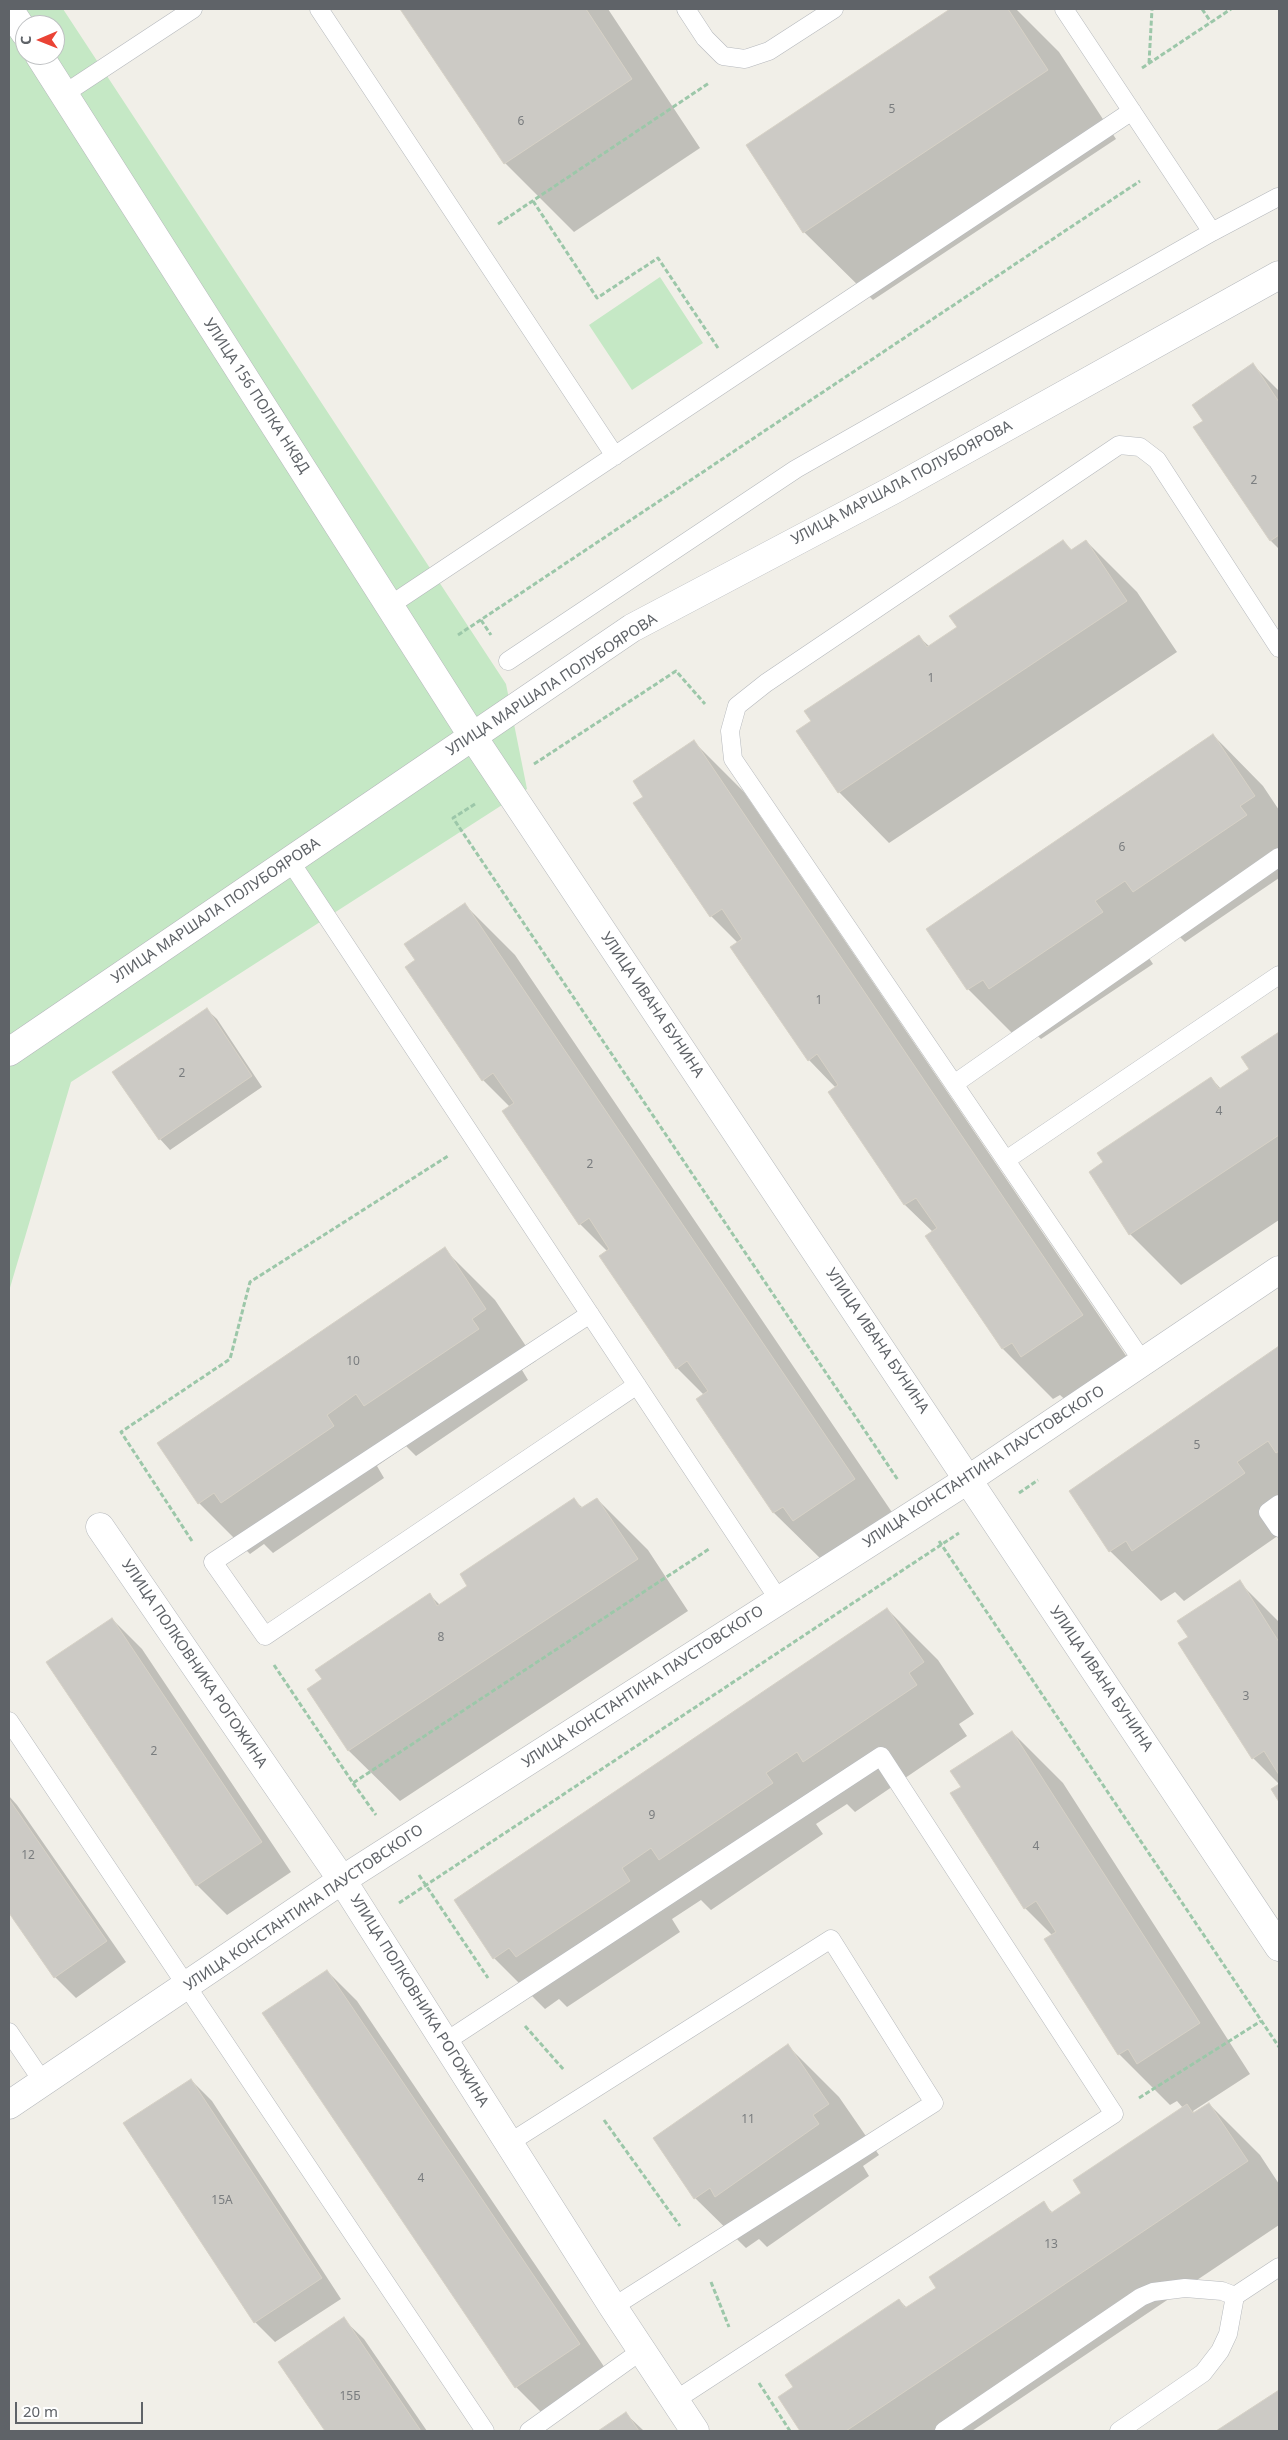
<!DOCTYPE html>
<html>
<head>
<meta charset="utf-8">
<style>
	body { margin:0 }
	#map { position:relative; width:1288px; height:2440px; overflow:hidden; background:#f1efe8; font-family:"Noto Sans",sans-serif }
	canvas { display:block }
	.frame { position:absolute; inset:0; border:10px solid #5f6368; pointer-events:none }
	.north { position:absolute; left:15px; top:15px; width:50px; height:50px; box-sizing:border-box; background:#fff; border:1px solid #bfc1c3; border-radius:50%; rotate:269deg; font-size:14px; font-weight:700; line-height:20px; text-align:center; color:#5f6368 }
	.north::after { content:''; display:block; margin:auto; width:18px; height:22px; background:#ea4335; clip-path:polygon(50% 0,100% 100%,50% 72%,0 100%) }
	.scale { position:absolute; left:15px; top:2402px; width:128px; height:22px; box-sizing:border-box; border:2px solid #5f6368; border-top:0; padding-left:6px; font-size:15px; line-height:18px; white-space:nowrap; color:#5f6368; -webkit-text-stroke:4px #fff; paint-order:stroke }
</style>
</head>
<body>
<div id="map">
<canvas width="1288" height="2440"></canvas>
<div class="frame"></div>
<div class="north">С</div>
<div class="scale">20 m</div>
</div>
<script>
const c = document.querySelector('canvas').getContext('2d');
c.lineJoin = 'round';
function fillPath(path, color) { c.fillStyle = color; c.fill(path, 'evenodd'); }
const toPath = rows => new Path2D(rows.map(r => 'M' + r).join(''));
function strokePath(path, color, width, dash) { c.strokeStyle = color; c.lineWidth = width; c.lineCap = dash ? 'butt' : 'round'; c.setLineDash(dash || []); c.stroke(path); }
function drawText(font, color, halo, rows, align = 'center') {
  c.font = font + ' "Noto Sans",sans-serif'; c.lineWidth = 4.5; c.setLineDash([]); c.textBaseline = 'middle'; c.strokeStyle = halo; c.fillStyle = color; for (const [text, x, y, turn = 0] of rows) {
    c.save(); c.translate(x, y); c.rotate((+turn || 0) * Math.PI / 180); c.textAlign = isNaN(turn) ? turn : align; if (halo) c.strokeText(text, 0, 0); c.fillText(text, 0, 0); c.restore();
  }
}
fillPath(toPath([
	[9,9,63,9,506,684,527,789,71,1082,9,1291],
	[25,25,55,25,55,55,25,55],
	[660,277,703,343,632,390,589,325]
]), '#c5e8c5');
fillPath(toPath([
	[402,9,608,9,700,148,574,232,505,163],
	[953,9,1016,9,1059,52,1116,139,873,300,804,232,747,145],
	[1253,365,1279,391,1279,549,1271,541,1195,428,1205,421],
	[1086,541,1137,592,1177,652,889,843,839,792,813,721,919,637,930,647,959,628,1063,542,1072,550],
	[1213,735,1263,786,1279,810,1279,878,1185,942,1175,932,1145,952,1153,964,1041,1039,1032,1031,1019,1040,968,989,927,929],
	[693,741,744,792,1133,1366,1073,1407,1060,1395,1053,1399,1003,1349,926,1236,933,1232,905,1205,830,1092,836,1088,809,1060,738,943,711,916,635,804,645,797],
	[465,905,515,955,904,1530,825,1563,774,1513,698,1400,704,1395,677,1368,601,1256,607,1251,580,1224,510,1107,483,1080,417,960],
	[206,1009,217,1019,262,1087,170,1150,160,1139],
	[1279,1034,1279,1220,1181,1285,1130,1234,1211,1078,1221,1089,1251,1069,1243,1058],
	[444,1249,495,1300,536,1361,522,1370,528,1380,416,1456,406,1446,377,1466,384,1478,273,1553,264,1544,250,1554,199,1503],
	[1279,1348,1279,1535,1184,1601,1175,1592,1161,1601,1110,1551,1070,1491],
	[597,1499,648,1550,688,1611,400,1801,349,1751,309,1689,430,1595,440,1605,469,1586,574,1500,583,1508],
	[1239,1582,1279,1622,1279,1784,1253,1758,1190,1637],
	[887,1609,938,1660,974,1714,959,1724,967,1736,855,1812,847,1804,816,1824,823,1834,711,1910,701,1900,672,1919,680,1932,567,2007,559,1999,545,2009,494,1958],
	[112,1619,142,1649,291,1872,227,1915,197,1885],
	[1012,1732,1063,1783,1250,2074,1193,2111,1195,2114,1209,2104,1260,2155,1279,2184,1279,2225,972,2431,802,2431,779,2398,795,2387,899,2300,907,2308,938,2288,1043,2203,1053,2213,1083,2193,1183,2108,1177,2101,1170,2105,1119,2054,1046,1940,1052,1935,1025,1908,952,1794,962,1787],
	[9,1796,17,1805,126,1962,76,1998,55,1977,9,1910],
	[327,1971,357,2001,609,2374,546,2417,516,2387],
	[788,2046,839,2097,879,2155,863,2166,869,2176,767,2247,759,2239,746,2248,695,2198],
	[191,2080,212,2101,341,2299,275,2342,255,2322],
	[343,2319,364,2339,427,2431,327,2431,280,2362],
	[1279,2392,1279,2431,1218,2431],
	[626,2414,644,2431,600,2431]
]), '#0003');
const building = toPath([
	[400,9,586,9,632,79,504,164,400,9],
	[950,9,1008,9,1048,70,803,233,746,145,950,9],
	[1253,363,1279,402,1279,535,1270,541,1193,427,1203,421,1192,405,1253,363],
	[1063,540,1071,550,1086,540,1127,601,838,793,796,731,811,721,804,711,919,635,927,647,957,627,949,616,1063,540],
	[1213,734,1255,796,1240,806,1247,815,1133,892,1125,881,1095,901,1103,912,989,989,983,980,967,990,926,929,1213,734],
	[694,740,1083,1315,1021,1357,1012,1343,1002,1349,925,1236,937,1228,916,1198,904,1205,828,1092,838,1085,817,1054,808,1061,730,947,742,939,722,909,710,917,633,803,643,797,633,781,694,740],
	[465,903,855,1479,793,1521,783,1507,773,1513,696,1399,708,1391,687,1361,676,1369,599,1256,609,1249,589,1218,579,1225,502,1111,514,1103,493,1073,482,1081,405,967,415,960,404,944,465,903],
	[207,1008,252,1076,159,1140,112,1072,207,1008],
	[1279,1032,1279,1135,1129,1235,1089,1172,1103,1162,1097,1153,1211,1077,1219,1089,1249,1069,1241,1057,1279,1032],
	[445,1247,486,1309,472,1319,479,1329,364,1406,356,1394,327,1415,334,1426,221,1503,214,1493,198,1504,157,1443,445,1247],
	[1279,1346,1279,1451,1276,1453,1268,1441,1237,1462,1245,1473,1132,1551,1126,1541,1109,1552,1069,1491,1279,1346],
	[574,1498,581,1508,597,1498,638,1559,348,1751,307,1689,322,1679,315,1670,430,1593,437,1606,467,1586,460,1574,574,1498],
	[1240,1580,1279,1642,1279,1775,1264,1751,1252,1759,1178,1643,1188,1637,1177,1621,1240,1580],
	[887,1608,924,1662,909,1673,917,1685,803,1762,797,1752,766,1773,773,1783,659,1860,651,1848,622,1868,630,1881,516,1957,509,1948,493,1959,454,1900,887,1608],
	[112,1618,262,1842,196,1886,46,1662,112,1618],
	[1012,1731,1200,2023,1137,2064,1128,2049,1118,2055,1044,1939,1056,1932,1036,1901,1024,1909,950,1793,961,1787,950,1771,1012,1731],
	[1279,1784,1279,1802,1271,1789,1279,1784],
	[9,1799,107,1941,54,1978,9,1913,9,1799],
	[327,1970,580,2344,515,2388,262,2013,327,1970],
	[788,2044,829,2104,813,2115,819,2124,715,2197,710,2188,694,2199,653,2138,788,2044],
	[191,2079,322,2278,254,2323,123,2123,191,2079],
	[1209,2103,1248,2161,846,2431,800,2431,778,2397,793,2387,785,2375,899,2299,905,2308,936,2288,929,2277,1044,2201,1051,2213,1081,2193,1073,2180,1187,2104,1193,2113,1209,2103],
	[344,2317,421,2431,325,2431,278,2362,344,2317],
	[1279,2390,1279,2431,1216,2431,1279,2390],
	[626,2412,639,2431,598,2431,626,2412]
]);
fillPath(building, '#cccac5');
strokePath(building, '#d6d1c6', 1);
const service = toPath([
	[319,9,615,456],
	[686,9,705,38,723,56,745,59,769,51,834,9],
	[1064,9,1212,232],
	[64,94,193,9],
	[389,606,1132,111],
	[508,661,796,469,1212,232,1278,197],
	[290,861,779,1600],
	[954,1084,1279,857],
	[1006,1160,1279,975],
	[590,1314,213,1562,265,1636,637,1385],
	[1143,1362,733,759,730,731,737,706,766,683,1119,445,1140,447,1157,460,1279,648],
	[1279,1504,1268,1512,1279,1528],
	[9,1721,485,2431],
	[9,2032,43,2082],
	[445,2042,881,1756,1114,2114,674,2401],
	[509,2143,831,1939,934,2103,613,2307],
	[1235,2296,1279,2267],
	[529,2431,641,2351],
	[944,2431,1141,2297,1153,2292,1185,2288,1222,2291,1235,2296,1228,2334,1220,2351,1203,2373,1119,2431]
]);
const minor = toPath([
	[9,9,25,33],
	[39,55,473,737,1279,1947],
	[9,1052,632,628,893,490,1279,275],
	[100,1527,342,1880,613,2307,695,2431],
	[9,2105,342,1880,969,1479,1279,1270]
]);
strokePath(service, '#b5b8bc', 19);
strokePath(minor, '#b5b8bc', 29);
strokePath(toPath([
	[1202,9,1211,22],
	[1149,63,1152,9],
	[1142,68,1231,9],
	[533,201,597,298,658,258,718,348],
	[498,224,709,83],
	[481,620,491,635],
	[458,635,1140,181],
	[534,764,676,671,705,704],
	[475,804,453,818,898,1480],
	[1019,1493,1038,1480],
	[192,1541,121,1432,230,1359,250,1282,448,1156],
	[939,1541,1279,2047],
	[274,1665,353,1783,709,1549],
	[353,1783,376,1815],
	[419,1875,488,1978],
	[399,1903,959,1533],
	[525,2026,564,2070],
	[1139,2098,1261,2021],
	[604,2120,680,2226],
	[711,2282,729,2327],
	[759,2383,790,2431]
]), '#9cc7a9', 3, [5, 2.5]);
strokePath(service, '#fff', 18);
strokePath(minor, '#fff', 28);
drawText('12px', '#7a7d7f', null, [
	["5",892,110],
	["6",521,122],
	["2",1254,481],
	["1",931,679],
	["6",1122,848],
	["1",819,1001],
	["2",182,1074],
	["4",1219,1112],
	["2",590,1165],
	["10",353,1362],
	["5",1197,1446],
	["8",441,1638],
	["3",1246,1697],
	["2",154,1752],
	["9",652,1816],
	["4",1036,1847],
	["12",28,1856],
	["11",748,2120],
	["4",421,2179],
	["15А",222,2201],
	["13",1051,2245],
	["15Б",350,2397]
]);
drawText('15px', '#5f6368', '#fff', [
	["УЛИЦА 156 ПОЛКА НКВД",256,396,57],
	["УЛИЦА МАРШАЛА ПОЛУБОЯРОВА",902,483,-28],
	["УЛИЦА МАРШАЛА ПОЛУБОЯРОВА",552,685,-33],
	["УЛИЦА МАРШАЛА ПОЛУБОЯРОВА",216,911,-34],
	["УЛИЦА ИВАНА БУНИНА",652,1005,56],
	["УЛИЦА ИВАНА БУНИНА",877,1341,56],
	["УЛИЦА КОНСТАНТИНА ПАУСТОВСКОГО",984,1467,-33],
	["УЛИЦА ПОЛКОВНИКА РОГОЖИНА",194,1664,56],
	["УЛИЦА ИВАНА БУНИНА",1101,1679,56],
	["УЛИЦА КОНСТАНТИНА ПАУСТОВСКОГО",643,1687,-33],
	["УЛИЦА КОНСТАНТИНА ПАУСТОВСКОГО",304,1908,-34],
	["УЛИЦА ПОЛКОВНИКА РОГОЖИНА",419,2001,58]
]);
</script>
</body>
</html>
